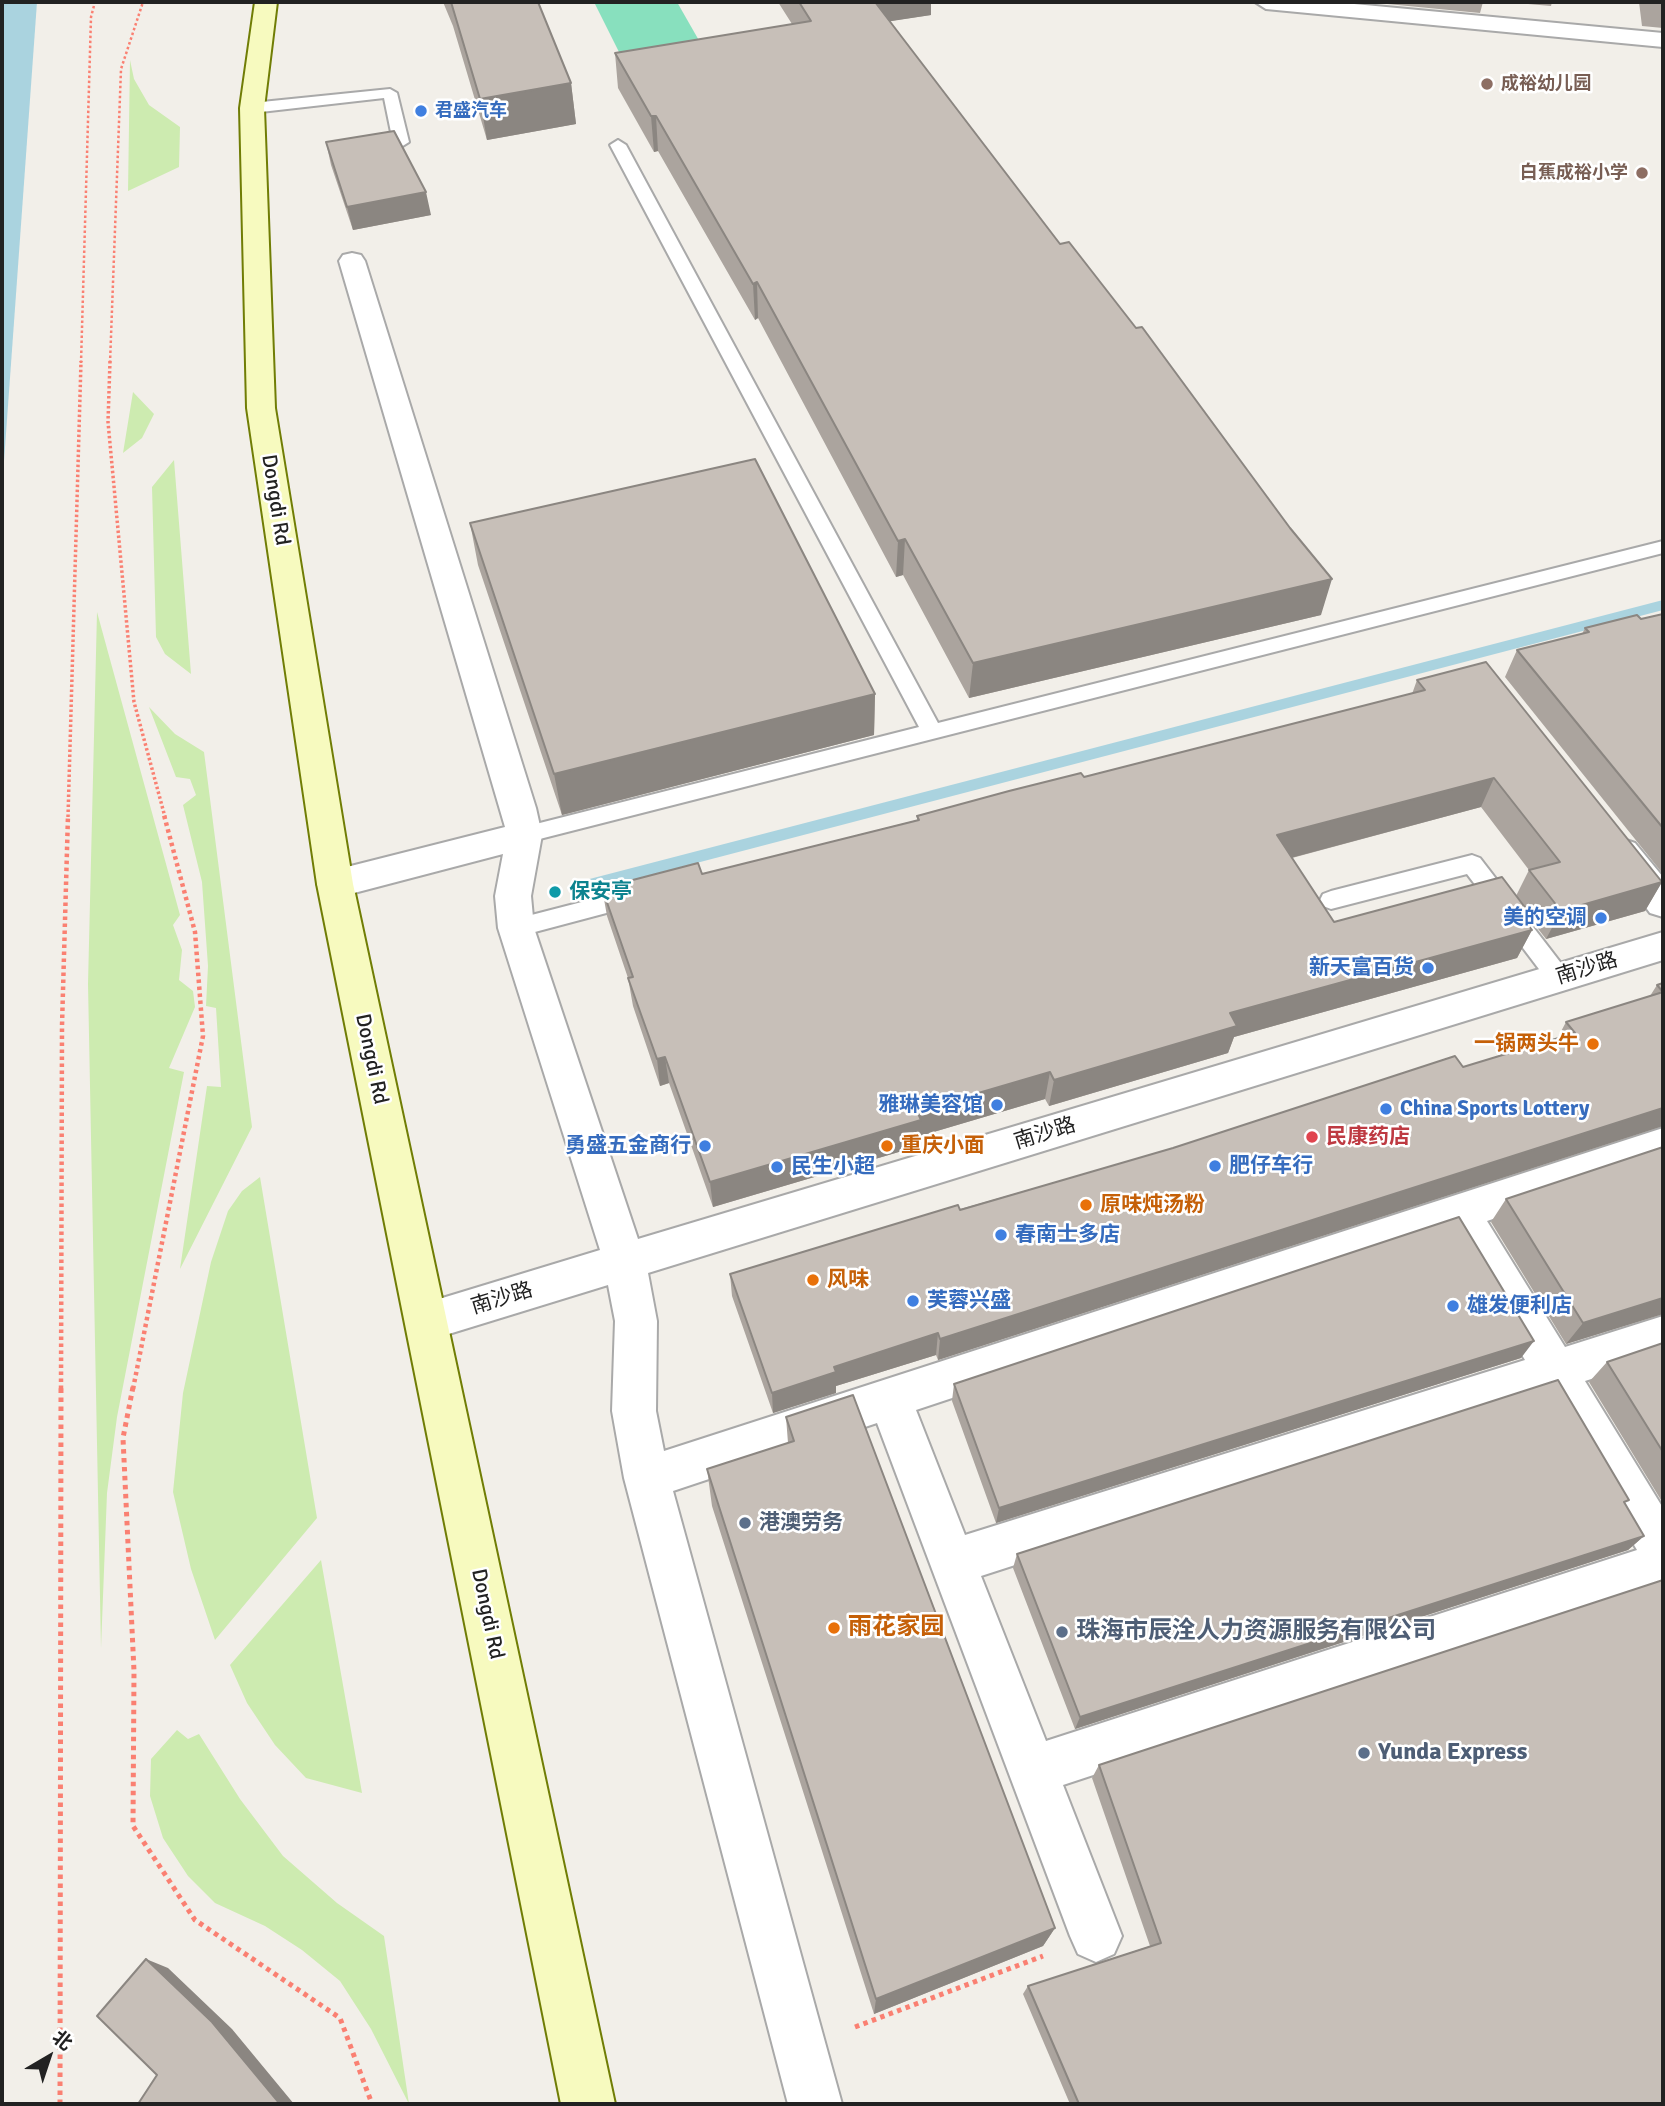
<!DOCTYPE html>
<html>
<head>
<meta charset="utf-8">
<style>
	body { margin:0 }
	#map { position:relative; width:1665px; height:2106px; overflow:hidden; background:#f2efe9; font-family:Signika,"Noto Sans SC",sans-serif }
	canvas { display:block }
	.frame { position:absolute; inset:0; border:4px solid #222; pointer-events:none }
	.north { position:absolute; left:14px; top:2022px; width:70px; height:70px; -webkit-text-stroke:5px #fff; paint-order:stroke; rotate:39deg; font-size:19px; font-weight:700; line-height:28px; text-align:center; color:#222 }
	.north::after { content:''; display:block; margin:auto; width:24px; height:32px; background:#222; clip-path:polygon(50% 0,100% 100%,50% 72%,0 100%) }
</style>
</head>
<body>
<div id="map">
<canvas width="1665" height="2106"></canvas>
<div class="frame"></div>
<div class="north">北</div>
</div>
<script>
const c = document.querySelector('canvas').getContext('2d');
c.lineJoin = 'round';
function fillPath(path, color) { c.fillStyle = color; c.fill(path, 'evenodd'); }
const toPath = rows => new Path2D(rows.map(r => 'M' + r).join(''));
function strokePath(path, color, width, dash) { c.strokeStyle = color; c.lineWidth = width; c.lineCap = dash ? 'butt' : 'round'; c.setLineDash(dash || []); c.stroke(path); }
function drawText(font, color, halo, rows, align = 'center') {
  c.font = font + ' Signika,"Noto Sans SC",sans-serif'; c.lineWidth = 5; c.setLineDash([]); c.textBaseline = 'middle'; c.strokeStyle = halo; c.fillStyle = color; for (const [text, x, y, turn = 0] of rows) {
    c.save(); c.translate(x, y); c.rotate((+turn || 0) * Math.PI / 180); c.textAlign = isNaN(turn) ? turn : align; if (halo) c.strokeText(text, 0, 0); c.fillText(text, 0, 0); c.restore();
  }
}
fillPath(toPath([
	[130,60,134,79,149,105,180,127,179,167,128,191],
	[133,392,154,414,142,438,123,453],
	[174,460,191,674,165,654,156,637,152,487],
	[97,612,180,915,173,925,182,950,179,980,193,991,195,1007,169,1068,184,1072,117,1417,107,1493,101,1648,88,984],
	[149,707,175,734,204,752,252,1127,180,1269,207,1086,221,1087,216,1008,206,1006,208,966,202,882,183,805,196,795,190,779,176,777],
	[260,1177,317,1518,215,1640,191,1569,173,1492,183,1393,211,1262,228,1211,242,1191],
	[321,1560,362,1793,306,1778,275,1745,247,1703,230,1665],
	[177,1730,188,1739,199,1734,240,1799,283,1856,337,1903,384,1936,409,2104,371,2029,340,1981,302,1950,265,1926,215,1903,188,1876,163,1838,150,1796,151,1759]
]), '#cdebb0');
fillPath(toPath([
	[594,2,677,2,701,44,621,56]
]), '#88e0be');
fillPath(toPath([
	[2,2,37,2,2,489]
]), '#aad3df');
fillPath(toPath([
	[1663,600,1663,610,578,894,570,888,578,882,1663,600]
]), '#aad3df');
const service = toPath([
	[390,89,397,93,409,142,401,147,393,142,384,98,252,113,244,108,252,103,390,89],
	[618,140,626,145,938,723,1663,541,1663,553,524,843,516,841,513,835,516,829,524,827,919,727,610,145,618,140],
	[1472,855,1480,858,1567,971,1571,978,1567,985,1559,987,1551,985,1467,874,1331,909,1323,906,1320,900,1323,894,1331,891,1472,855],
	[636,888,644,891,647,897,644,903,516,937,508,934,504,928,508,922,516,919,636,888]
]);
const minor = toPath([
	[1255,2,1333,2,1663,33,1663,47,1266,9,1255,2],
	[352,253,361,255,365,261,536,808,542,835,531,896,534,928,638,1239,1663,932,1663,960,648,1273,657,1321,656,1411,664,1451,1663,1128,1663,1162,1487,1221,1565,1347,1663,1316,1663,1356,1585,1381,1663,1508,1663,1587,1063,1785,1122,1936,1114,1954,1096,1962,1078,1954,1070,1936,877,1423,673,1491,842,2104,788,2104,624,1478,612,1411,615,1321,608,1285,426,1341,411,1336,405,1322,411,1308,426,1303,600,1250,498,928,495,896,503,854,335,898,322,894,317,884,322,874,335,870,505,827,339,261,343,255,352,253],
	[1449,1233,1525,1360,965,1535,916,1410,1449,1233],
	[1545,1394,1637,1550,1046,1741,981,1576,1545,1394],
	[1623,839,1635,843,1663,877,1663,917,1650,913,1605,852,1611,843,1623,839]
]);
const secondary = toPath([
	[255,2,277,2,264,108,275,408,353,884,615,2104,561,2104,317,884,247,408,240,108,255,2]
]);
strokePath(service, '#a9a9a9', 4);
strokePath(minor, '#a9a9a9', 4);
strokePath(secondary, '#707d05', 4);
strokePath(toPath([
	[81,363,91,17,95,2],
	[110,363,121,69,143,2]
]), '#fa8072', 2.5, [2.5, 2.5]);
strokePath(toPath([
	[110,361,108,422,134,702,165,817],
	[68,817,81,361]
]), '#fa8072', 3.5, [2.5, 2.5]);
strokePath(toPath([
	[61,1389,62,1026,68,815],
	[133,1389,203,1036,195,932,164,815]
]), '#fa8072', 4.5, [3.5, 3.5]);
strokePath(toPath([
	[133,1387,123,1438,134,1671,133,1826,195,1920,340,2018,372,2104],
	[855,2027,1043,1956],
	[60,2104,61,1387]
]), '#fa8072', 5, [4.5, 4.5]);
fillPath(service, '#fff');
fillPath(minor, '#fff');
fillPath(secondary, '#f7fabf');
fillPath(toPath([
	[443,2,538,2,571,83,576,124,487,140,453,26],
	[778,2,931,2,931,15,890,21,1321,615,969,698,903,575,896,577,758,318,755,320,658,151,654,152,618,88,615,53,792,24],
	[1367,2,1483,2,1480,13],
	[1505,2,1552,2,1551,6],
	[1639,2,1663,2,1663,28,1642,26],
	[326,142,431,215,353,230,331,165],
	[470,523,875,694,874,735,562,815,478,565],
	[1663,614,1663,874,1505,677,1517,650,1582,634,1585,628,1641,619],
	[1417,680,1662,882,1645,911,1546,939,1532,921,1529,927,1532,930,1517,958,1234,1037,1228,1053,1049,1106,1045,1099,920,1136,919,1146,713,1207,669,1083,660,1086,633,1006,628,978,607,916,602,888,702,874,917,820,917,816,1084,777,1412,694],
	[1481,807,1529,870,1516,896,1334,922,1292,858],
	[1663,983,1663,1126,938,1360,936,1355,836,1386,836,1393,773,1413,732,1296,730,1274,1463,1067,1557,1039,1566,1022,1650,996,1657,985],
	[1663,1147,1663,1314,1566,1344,1491,1222,1506,1199],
	[1663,1343,1663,1499,1661,1500,1589,1382,1607,1362],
	[1521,1358,996,1523,952,1401,954,1384],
	[786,1417,1055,1928,1043,1946,874,2014,712,1506,707,1469,788,1443],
	[1625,1504,1644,1536,1628,1550,1075,1729,1013,1568,1017,1554],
	[1099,1765,1663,2104,1070,2104,1023,1994,1028,1986,1150,1946,1092,1778]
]), '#aba49e');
fillPath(toPath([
	[866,2,931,2,931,15,866,25],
	[571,83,576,124,487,140,480,99],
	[651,116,656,116,658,151,654,152],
	[426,192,431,215,353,230,347,207],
	[757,282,758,318,755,320,753,284],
	[905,539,903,575,896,577,898,541],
	[1332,579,1321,615,969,698,973,663],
	[875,694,874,735,562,815,554,774],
	[1494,778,1481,807,1268,864,1277,835],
	[1662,882,1645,911,1546,939,1561,911],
	[1533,918,1526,932,1532,930,1517,958,1234,1037,1228,1053,1049,1106,1054,1080,1230,1013],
	[665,1057,669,1083,660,1086,657,1059],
	[1050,1072,1045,1099,920,1136,919,1146,713,1207,710,1182,917,1111],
	[1663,1108,1663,1126,938,1360,940,1339],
	[1663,1298,1663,1314,1566,1344,1583,1323],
	[938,1333,936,1355,836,1386,836,1393,773,1413,772,1393,834,1367],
	[1534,1341,1521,1358,996,1523,999,1508],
	[1644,1536,1628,1550,1075,1729,1080,1717],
	[1055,1928,1043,1946,874,2014,876,1999],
	[146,1959,168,1968,232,2029,294,2104,280,2104]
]), '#8b8681');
const building = toPath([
	[451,2,538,2,571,83,480,99,451,2],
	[799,2,875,2,1060,244,1069,242,1136,328,1142,327,1290,528,1332,579,973,663,905,539,898,541,757,282,753,284,656,116,651,116,615,53,811,21,799,2],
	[394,131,426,192,347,207,326,142,394,131],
	[755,459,875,694,554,774,470,523,755,459],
	[1663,614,1663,828,1517,650,1589,632,1585,628,1637,615,1641,619,1663,614],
	[1486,662,1662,882,1561,911,1529,870,1560,862,1494,778,1277,835,1334,922,1502,877,1533,918,1525,921,1532,930,1230,1013,1237,1026,1054,1080,1050,1072,917,1111,921,1120,710,1182,665,1057,657,1059,628,978,633,977,602,888,698,863,702,874,919,820,917,816,1009,791,1081,773,1084,777,1425,690,1417,680,1486,662],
	[1663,983,1663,1108,940,1339,938,1333,834,1367,836,1372,772,1393,730,1274,958,1205,960,1210,1173,1148,1455,1056,1463,1067,1575,1033,1566,1022,1663,992,1657,985,1663,983],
	[1663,1147,1663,1298,1583,1323,1506,1199,1663,1147],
	[1459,1217,1534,1341,999,1508,954,1384,1459,1217],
	[1663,1343,1663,1452,1607,1362,1663,1343],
	[1558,1380,1629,1500,1624,1502,1644,1536,1080,1717,1017,1554,1558,1380],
	[853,1395,1055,1928,876,1999,707,1469,794,1441,786,1417,853,1395],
	[1663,1580,1663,2104,1079,2104,1028,1986,1161,1943,1099,1765,1663,1580],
	[146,1959,212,2022,280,2104,138,2104,157,2075,97,2016,146,1959]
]);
fillPath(building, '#c7bfb8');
strokePath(building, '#8b8681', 2);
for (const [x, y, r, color] of [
	[1487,84,7,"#8d6e63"],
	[421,111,7,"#3f7fe0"],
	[1642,173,7,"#8d6e63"],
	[555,892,7,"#0f9aa8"],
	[1601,918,7,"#3f7fe0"],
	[1428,968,7,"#3f7fe0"],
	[1593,1044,7,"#e8710a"],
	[997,1105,7,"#3f7fe0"],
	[1386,1109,7,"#3f7fe0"],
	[1312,1137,7,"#e0444e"],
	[705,1146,7,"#3f7fe0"],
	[887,1146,7,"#e8710a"],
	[1215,1166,7,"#3f7fe0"],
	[777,1167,7,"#3f7fe0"],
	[1086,1205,7,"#e8710a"],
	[1001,1235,7,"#3f7fe0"],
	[813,1280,7,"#e8710a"],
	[913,1301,7,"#3f7fe0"],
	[1453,1306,7,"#3f7fe0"],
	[745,1523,7,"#5c6f8a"],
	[834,1628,7,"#e8710a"],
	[1062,1632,7,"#5c6f8a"],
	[1364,1753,7,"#5c6f8a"]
]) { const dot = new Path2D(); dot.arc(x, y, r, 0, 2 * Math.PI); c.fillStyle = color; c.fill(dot); strokePath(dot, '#fff', 2.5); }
drawText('bold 18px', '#785e54', '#fff', [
	["成裕幼儿园",1501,84],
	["白蕉成裕小学",1628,173,"right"]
], 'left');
drawText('bold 18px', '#366cbe', '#fff', [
	["君盛汽车",435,111]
], 'left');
drawText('21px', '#222', '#fff', [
	["Dongdi Rd",275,500,81],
	["南沙路",1587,969,-17],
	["Dongdi Rd",371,1059,78],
	["南沙路",1045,1134,-17],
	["南沙路",502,1299,-17],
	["Dongdi Rd",487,1614,78]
]);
drawText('bold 21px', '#0d838f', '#fff', [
	["保安亭",569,892]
], 'left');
drawText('bold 21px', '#366cbe', '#fff', [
	["美的空调",1587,918,"right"],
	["新天富百货",1414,968,"right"],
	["雅琳美容馆",983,1105,"right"],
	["China Sports Lottery",1400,1109],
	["勇盛五金商行",691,1146,"right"],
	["肥仔车行",1229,1166],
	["民生小超",791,1167],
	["春南士多店",1015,1235],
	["芙蓉兴盛",927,1301],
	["雄发便利店",1467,1306]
], 'left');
drawText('bold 21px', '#c56008', '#fff', [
	["一锅两头牛",1579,1044,"right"],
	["重庆小面",901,1146],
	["原味炖汤粉",1100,1205],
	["风味",827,1280]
], 'left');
drawText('bold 21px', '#be3a42', '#fff', [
	["民康药店",1326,1137]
], 'left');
drawText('bold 21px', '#4e5e75', '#fff', [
	["港澳劳务",759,1523]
], 'left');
drawText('bold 24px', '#c56008', '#fff', [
	["雨花家园",848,1628]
], 'left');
drawText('bold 24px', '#4e5e75', '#fff', [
	["珠海市辰洤人力资源服务有限公司",1076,1632],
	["Yunda Express",1378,1753]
], 'left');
</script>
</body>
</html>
